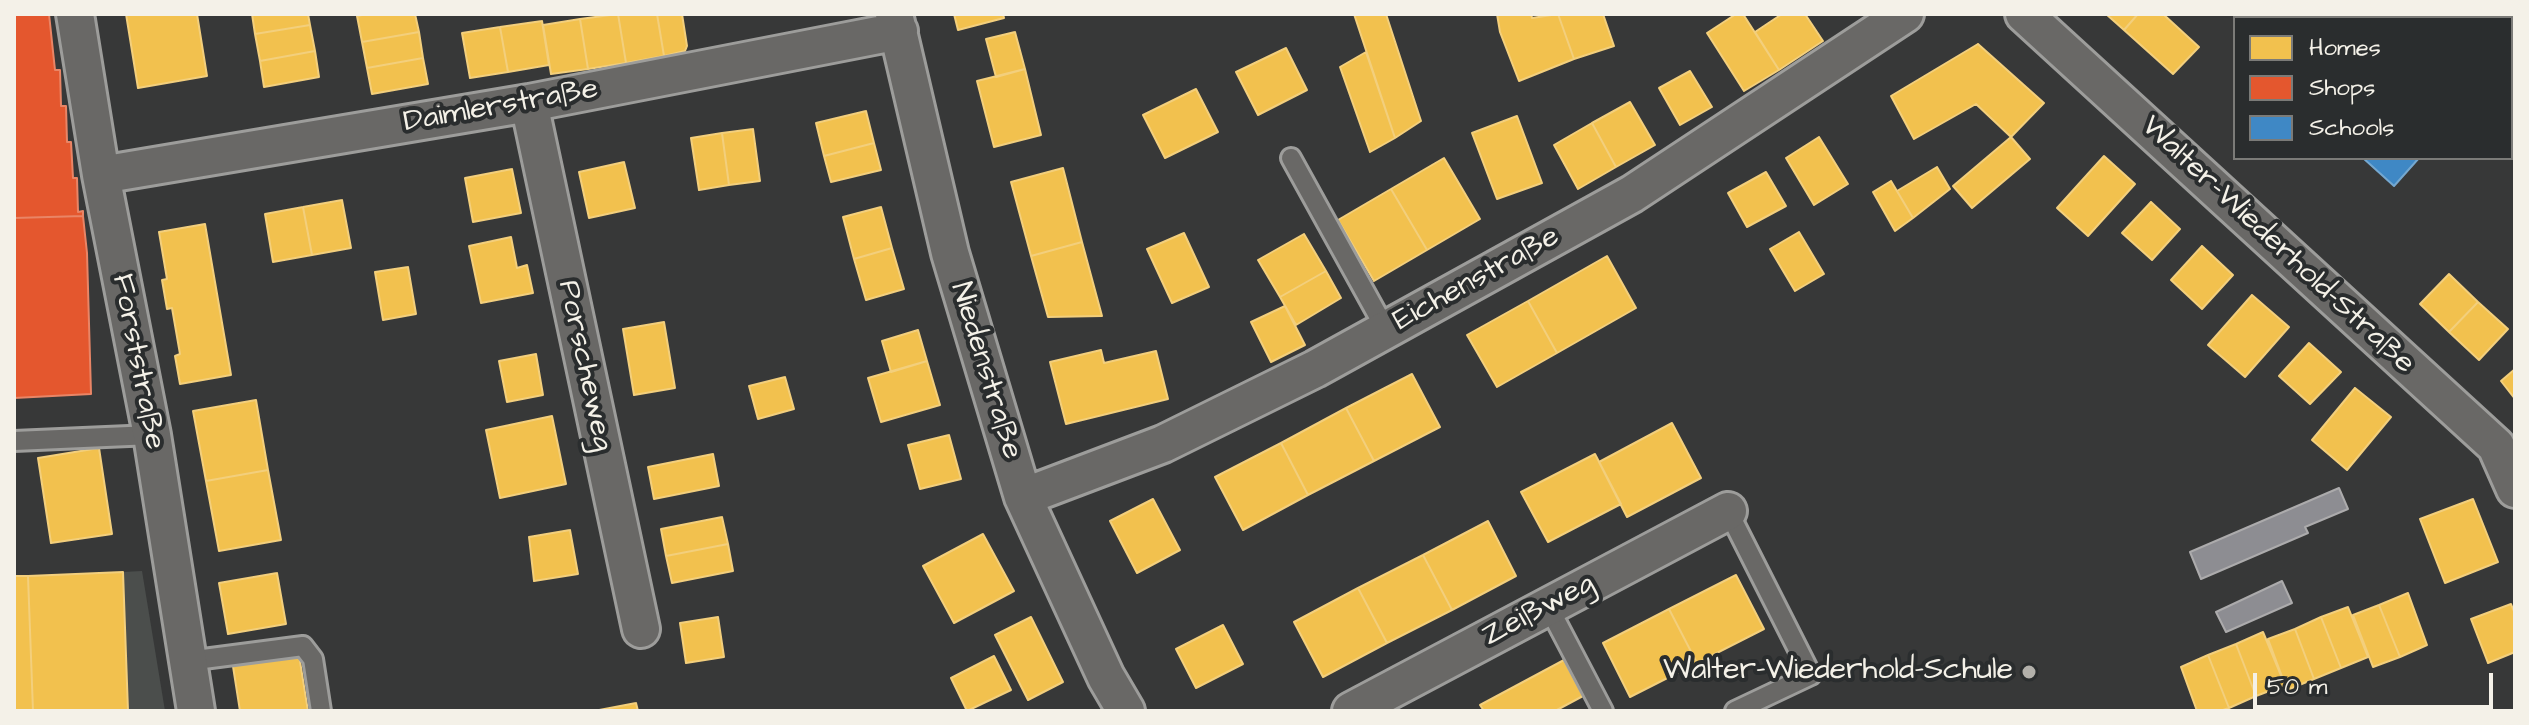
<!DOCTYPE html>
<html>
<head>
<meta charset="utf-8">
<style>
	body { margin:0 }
	#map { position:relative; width:2529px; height:725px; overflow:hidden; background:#373838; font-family:"Architects Daughter",sans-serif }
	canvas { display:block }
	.frame { position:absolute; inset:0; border:16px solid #f4f1e8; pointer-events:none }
	.legend { position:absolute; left:2233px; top:16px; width:280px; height:144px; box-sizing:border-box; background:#2a2d2e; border:2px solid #7b7b78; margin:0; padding:10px 14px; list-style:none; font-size:24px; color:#f4f1e8 }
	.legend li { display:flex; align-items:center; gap:16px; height:40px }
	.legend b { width:40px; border:2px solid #7b7b78 }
	.scale { position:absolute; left:2253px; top:673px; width:240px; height:36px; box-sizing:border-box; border:4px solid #f4f1e8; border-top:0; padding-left:10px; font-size:24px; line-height:28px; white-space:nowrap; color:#f4f1e8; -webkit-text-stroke:6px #2a2d2e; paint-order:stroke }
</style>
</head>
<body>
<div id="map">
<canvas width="2529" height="725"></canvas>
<div class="frame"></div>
<ul class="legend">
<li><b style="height:22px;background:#f2c14e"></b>Homes</li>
<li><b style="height:22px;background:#e4572e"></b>Shops</li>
<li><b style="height:22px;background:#3f88c5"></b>Schools</li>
</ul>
<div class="scale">50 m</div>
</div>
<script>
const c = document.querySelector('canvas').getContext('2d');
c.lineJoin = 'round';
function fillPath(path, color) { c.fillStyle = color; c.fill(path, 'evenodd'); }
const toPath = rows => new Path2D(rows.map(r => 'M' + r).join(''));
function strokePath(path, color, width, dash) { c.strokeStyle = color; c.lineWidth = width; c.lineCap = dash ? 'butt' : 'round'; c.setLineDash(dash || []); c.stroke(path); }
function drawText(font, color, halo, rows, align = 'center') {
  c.font = font + ' "Architects Daughter",sans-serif'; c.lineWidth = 8; c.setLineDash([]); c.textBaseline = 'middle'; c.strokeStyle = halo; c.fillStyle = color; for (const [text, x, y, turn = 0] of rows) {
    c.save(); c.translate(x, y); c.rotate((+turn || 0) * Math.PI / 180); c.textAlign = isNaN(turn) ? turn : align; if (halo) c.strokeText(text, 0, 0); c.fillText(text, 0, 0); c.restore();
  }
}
fillPath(toPath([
	[142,571,165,711,128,711,123,572]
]), '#4b4e4c');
const homes = toPath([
	[126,14,197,14,207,76,138,88,126,14],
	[252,14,308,14,310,25,255,34,252,14],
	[367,14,415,14,419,32,362,42,357,16,367,14],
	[618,14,657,14,664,56,626,63,618,14],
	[618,14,626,63,588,69,580,19,618,14],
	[657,14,682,14,687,46,685,51,664,56,657,14],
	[954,14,1003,14,1004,18,958,30,954,14],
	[1354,14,1386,14,1421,121,1395,138,1354,14],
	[1497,14,1531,14,1532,18,1558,14,1574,59,1519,81,1500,32,1497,14],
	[1558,14,1603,14,1614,46,1574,59,1558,14],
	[1736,14,1743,14,1779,70,1744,91,1707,33,1736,14],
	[1782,14,1805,14,1823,41,1779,70,1755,32,1782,14],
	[2106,14,2138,14,2124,30,2106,14],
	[2138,14,2163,14,2199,47,2173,74,2124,30,2138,14],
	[580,19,588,69,551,74,543,25,580,19],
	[542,21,549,65,508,72,500,27,542,21],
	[310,25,315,51,260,61,255,34,310,25],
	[500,27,508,72,470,78,462,33,500,27],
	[419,32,423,58,367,68,362,42,419,32],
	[1015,32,1025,69,996,77,986,39,1015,32],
	[1978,44,2044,103,2011,137,1976,104,1914,139,1891,96,1978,44],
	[1286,48,1307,90,1258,115,1236,72,1286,48],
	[315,51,319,77,264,87,260,61,315,51],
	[1366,52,1395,138,1370,152,1340,67,1366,52],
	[423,58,428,84,372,94,367,68,423,58],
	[1025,69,1041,135,994,147,977,81,1025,69],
	[1690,71,1712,107,1680,125,1659,88,1690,71],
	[1196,89,1218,132,1165,158,1143,115,1196,89],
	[1630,102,1655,145,1616,167,1592,123,1630,102],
	[866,111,874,143,824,156,816,123,866,111],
	[1517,116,1542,183,1497,199,1472,133,1517,116],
	[1592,123,1616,167,1578,189,1554,145,1592,123],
	[753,129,760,181,729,185,722,133,753,129],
	[722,133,729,185,699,190,691,138,722,133],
	[1819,137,1848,184,1814,205,1786,158,1819,137],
	[2011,137,2030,159,1972,208,1953,186,2011,137],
	[874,143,881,170,831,182,824,156,874,143],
	[2104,156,2135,184,2088,236,2057,208,2104,156],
	[1444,158,1480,219,1427,250,1391,189,1444,158],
	[624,162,635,208,589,218,579,172,624,162],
	[1937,167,1950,189,1913,218,1897,191,1937,167],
	[1063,168,1082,242,1031,256,1011,182,1063,168],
	[512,169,521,213,473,222,465,178,512,169],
	[1766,172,1786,206,1747,227,1728,193,1766,172],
	[1891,181,1913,218,1895,231,1873,192,1891,181],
	[1391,189,1427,250,1374,281,1338,220,1391,189],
	[342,200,351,248,312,255,303,207,342,200],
	[2151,202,2180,229,2152,260,2122,233,2151,202],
	[303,207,312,255,273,262,265,214,303,207],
	[881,207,892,248,854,259,843,217,881,207],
	[205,224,231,375,180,384,175,356,180,354,172,308,167,309,162,280,167,279,159,232,205,224],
	[1799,232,1824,274,1795,291,1770,249,1799,232],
	[1184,233,1209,287,1172,303,1147,249,1184,233],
	[1304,234,1326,271,1280,297,1258,260,1304,234],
	[511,237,517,268,527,265,533,293,481,303,469,246,511,237],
	[1082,242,1102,316,1048,317,1031,256,1082,242],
	[2202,246,2233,275,2202,309,2171,280,2202,246],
	[892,248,904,289,866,300,854,259,892,248],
	[1607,256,1636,308,1557,353,1528,301,1607,256],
	[408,267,416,314,383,320,375,272,408,267],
	[1326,271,1341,298,1296,325,1280,297,1326,271],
	[2449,274,2478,302,2449,332,2420,304,2449,274],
	[2252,295,2289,327,2245,377,2208,345,2252,295],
	[1528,301,1557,353,1497,387,1467,335,1528,301],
	[2478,302,2508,329,2479,360,2449,332,2478,302],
	[1285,306,1305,345,1271,362,1251,322,1285,306],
	[664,322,675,388,634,395,623,329,664,322],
	[918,330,927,361,891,372,882,341,918,330],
	[2309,343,2341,372,2310,404,2279,376,2309,343],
	[1101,350,1104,363,1156,351,1168,399,1066,424,1050,362,1101,350],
	[536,354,543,395,507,402,499,361,536,354],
	[927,361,940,405,881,422,868,378,927,361],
	[2515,369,2515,399,2501,381,2515,369],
	[1412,374,1440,427,1374,461,1346,408,1412,374],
	[785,377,794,409,758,419,749,386,785,377],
	[2355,388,2391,417,2347,470,2312,440,2355,388],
	[256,400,268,470,206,481,193,411,256,400],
	[1346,408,1374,461,1308,495,1281,443,1346,408],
	[552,416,566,484,500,498,486,430,552,416],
	[1672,423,1701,478,1627,517,1599,462,1672,423],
	[949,435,961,479,920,489,908,445,949,435],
	[1281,443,1308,495,1243,530,1215,477,1281,443],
	[99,448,112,534,51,543,38,458,99,448],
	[713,454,719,486,654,499,648,467,713,454],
	[1595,454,1621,504,1548,542,1521,492,1595,454],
	[268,470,281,540,219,551,206,481,268,470],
	[1153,499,1180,550,1137,573,1110,521,1153,499],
	[2473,499,2498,562,2445,583,2420,519,2473,499],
	[722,517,728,544,666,556,661,529,722,517],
	[1488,521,1516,576,1452,610,1423,555,1488,521],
	[570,530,578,574,534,581,529,537,570,530],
	[983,534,1014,591,954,623,923,566,983,534],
	[728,544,733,571,672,583,666,556,728,544],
	[1423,555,1452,610,1387,643,1358,588,1423,555],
	[123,572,128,711,33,711,28,576,123,572],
	[277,573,286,624,228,634,219,583,277,573],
	[1736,575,1764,629,1697,663,1669,609,1736,575],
	[14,576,28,576,33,711,14,711,14,576],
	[1358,588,1387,643,1323,677,1294,622,1358,588],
	[2408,593,2427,645,2400,657,2379,605,2408,593],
	[2511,604,2515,614,2515,652,2488,663,2471,619,2511,604],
	[2379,605,2400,657,2373,667,2353,615,2379,605],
	[2348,607,2368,657,2341,668,2321,617,2348,607],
	[1669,609,1697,663,1630,697,1603,643,1669,609],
	[718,617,724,657,686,663,680,623,718,617],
	[1031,617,1063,682,1028,700,995,635,1031,617],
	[2321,617,2341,668,2314,679,2295,629,2321,617],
	[1223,625,1243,664,1196,688,1176,649,1223,625],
	[2295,629,2314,679,2287,690,2268,639,2295,629],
	[2263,632,2285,685,2256,696,2236,644,2263,632],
	[2236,644,2256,696,2229,708,2208,655,2236,644],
	[298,649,308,711,240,711,232,660,298,649],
	[2208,655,2229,708,2220,711,2197,711,2181,667,2208,655],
	[994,656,1011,690,967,711,951,678,994,656],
	[1564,660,1583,696,1555,711,1484,711,1480,705,1564,660],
	[636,703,638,711,594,711,636,703]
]);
fillPath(homes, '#f2c14e');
strokePath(homes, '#f3cf7c', 2);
const shops = toPath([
	[14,14,49,14,55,70,60,70,61,106,66,106,67,142,71,142,73,178,77,178,78,212,83,211,83,216,14,218,14,14],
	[83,216,87,253,91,394,14,398,14,218,83,216]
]);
fillPath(shops, '#e4572e');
strokePath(shops, '#e98566', 2);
const schools = toPath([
	[2363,158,2419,158,2394,186,2363,158]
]);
fillPath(schools, '#3f88c5');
strokePath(schools, '#75a8d0', 2);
const industry = toPath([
	[2339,488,2348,509,2305,527,2308,533,2201,579,2190,552,2339,488],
	[2282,581,2292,603,2226,632,2216,612,2282,581]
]);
fillPath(industry, '#8d8d92');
strokePath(industry, '#acabac', 2);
const service = toPath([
	[1291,158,1386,330],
	[14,441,152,435],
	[1728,511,1811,675,1735,711],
	[1548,606,1603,711],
	[188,661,303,646,313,659,321,711]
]);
const minor = toPath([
	[75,14,101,175,152,435,196,711],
	[894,14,950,253,1023,497,1106,677,1126,711],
	[2024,14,2496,446,2515,489],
	[529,103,641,629],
	[101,175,529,103,899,31],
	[1023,497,1163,444,1315,369,1632,194,1905,14],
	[1351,711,1728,511]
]);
strokePath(service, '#9d9d9b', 24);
strokePath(minor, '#9d9d9b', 42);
strokePath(service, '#696866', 18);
strokePath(minor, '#696866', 36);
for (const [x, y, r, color] of [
	[2029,672,8,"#b2b0aa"]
]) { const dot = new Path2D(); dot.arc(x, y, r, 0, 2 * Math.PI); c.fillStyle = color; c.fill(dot); strokePath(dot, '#2a2d2e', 3); }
drawText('30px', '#f4f1e8', '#2a2d2e', [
	["Daimlerstraße",501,107,-10],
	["Walter-Wiederhold-Straße",2277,246,43],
	["Eichenstraße",1477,280,-29],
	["Forststraße",137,362,79],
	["Porscheweg",584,366,78],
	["Niedenstraße",985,371,73],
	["Zeißweg",1539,611,-28]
]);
drawText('30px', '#f4f1e8', '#2a2d2e', [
	["Walter-Wiederhold-Schule",2013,672]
], 'right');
</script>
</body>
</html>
